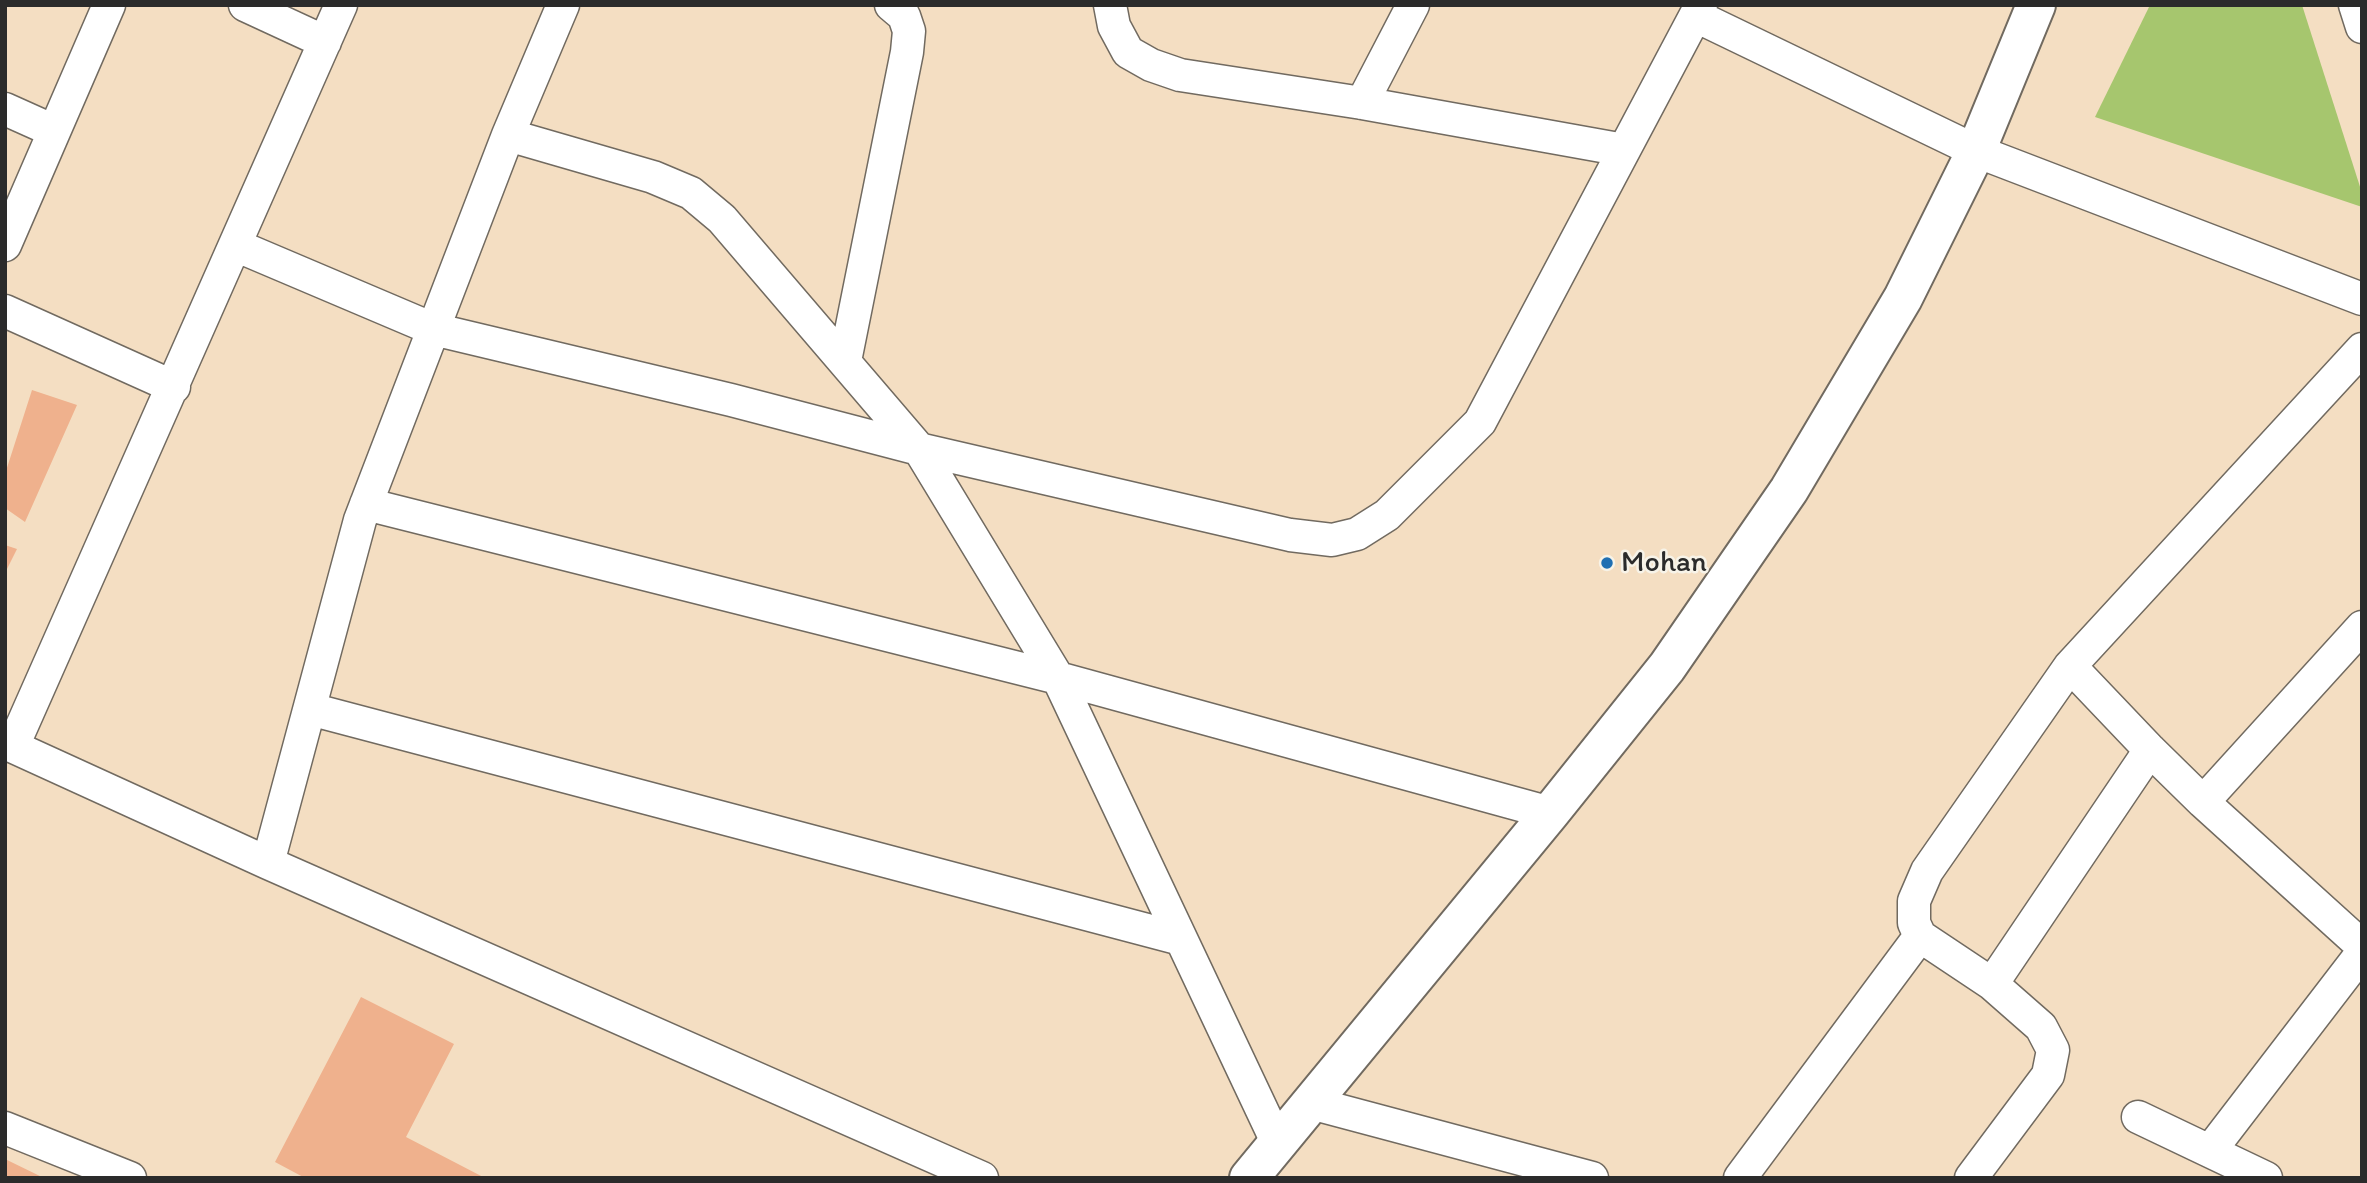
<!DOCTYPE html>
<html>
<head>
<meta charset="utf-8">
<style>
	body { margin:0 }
	#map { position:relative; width:2367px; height:1183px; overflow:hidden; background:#f4dec2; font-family:Itim,sans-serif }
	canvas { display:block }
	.frame { position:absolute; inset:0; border:7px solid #2b2b2b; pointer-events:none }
</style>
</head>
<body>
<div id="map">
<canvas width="2367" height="1183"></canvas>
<div class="frame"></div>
</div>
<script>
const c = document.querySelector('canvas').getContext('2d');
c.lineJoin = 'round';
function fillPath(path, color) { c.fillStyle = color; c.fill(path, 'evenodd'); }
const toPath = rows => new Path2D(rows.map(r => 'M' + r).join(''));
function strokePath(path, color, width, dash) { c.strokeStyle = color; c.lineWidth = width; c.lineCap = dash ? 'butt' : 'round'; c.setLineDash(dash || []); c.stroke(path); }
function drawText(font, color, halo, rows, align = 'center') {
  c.font = font + ' Itim,sans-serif'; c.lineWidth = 5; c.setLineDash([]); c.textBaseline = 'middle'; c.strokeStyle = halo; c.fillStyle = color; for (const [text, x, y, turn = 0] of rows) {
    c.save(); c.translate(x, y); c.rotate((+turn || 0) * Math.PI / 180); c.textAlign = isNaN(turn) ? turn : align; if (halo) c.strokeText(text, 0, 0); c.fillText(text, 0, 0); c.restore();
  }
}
fillPath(toPath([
	[2150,5,2302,5,2362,193,2362,207,2095,117]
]), '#a6c66e');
fillPath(toPath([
	[32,390,77,405,25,522,5,508,5,474],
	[5,545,17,549,5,573],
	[361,997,454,1044,406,1137,485,1178,305,1178,275,1162],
	[5,1159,44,1178,5,1178]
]), '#efb18d');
const minor = toPath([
	[245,5,325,42],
	[1110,5,1114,26,1128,52,1151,65,1180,75,1362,103,1624,150],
	[2355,5,2362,27],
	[1696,16,1976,151,2362,299],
	[1362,103,1413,5],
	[5,109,54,131],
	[508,135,563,5],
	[5,245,109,5],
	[235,245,433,329,731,400,919,449,1290,535,1332,540,1357,534,1387,515,1480,422,1701,5],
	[5,311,174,387],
	[845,361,907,52,909,31,904,16,891,5],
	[366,504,1058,678,1550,813],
	[2070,666,2150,750,2203,802,2362,946],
	[310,709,1181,939],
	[5,743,268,863,982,1178],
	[13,746,341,5],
	[2203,802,2362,627],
	[268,863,360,520,508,135,653,177,691,193,722,219,919,449,1058,678,1278,1144],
	[1920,936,1992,984,2041,1027,2053,1050,2048,1075,1971,1178],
	[1992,984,2150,750],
	[1311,1103,1592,1178],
	[2138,1117,2266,1178],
	[5,1128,130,1178],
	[2210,1151,2362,953],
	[1740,1178,1920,936,1914,923,1914,901,1927,871,2070,666,2362,349]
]);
const tertiary = toPath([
	[1249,1178,1550,813,1667,667,1789,490,1903,298,1976,151,2036,5]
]);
strokePath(minor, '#716a60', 35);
strokePath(tertiary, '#716a60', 42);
strokePath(minor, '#fff', 32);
strokePath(tertiary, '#fff', 38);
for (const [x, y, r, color] of [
	[1607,563,7,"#1f6fb2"]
]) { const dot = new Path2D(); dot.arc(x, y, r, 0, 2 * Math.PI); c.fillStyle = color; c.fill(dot); strokePath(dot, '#f7f3e8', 2.5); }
drawText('30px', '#2b2b2b', '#f7f3e8', [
	["Mohan",1621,563]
], 'left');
</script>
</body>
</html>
